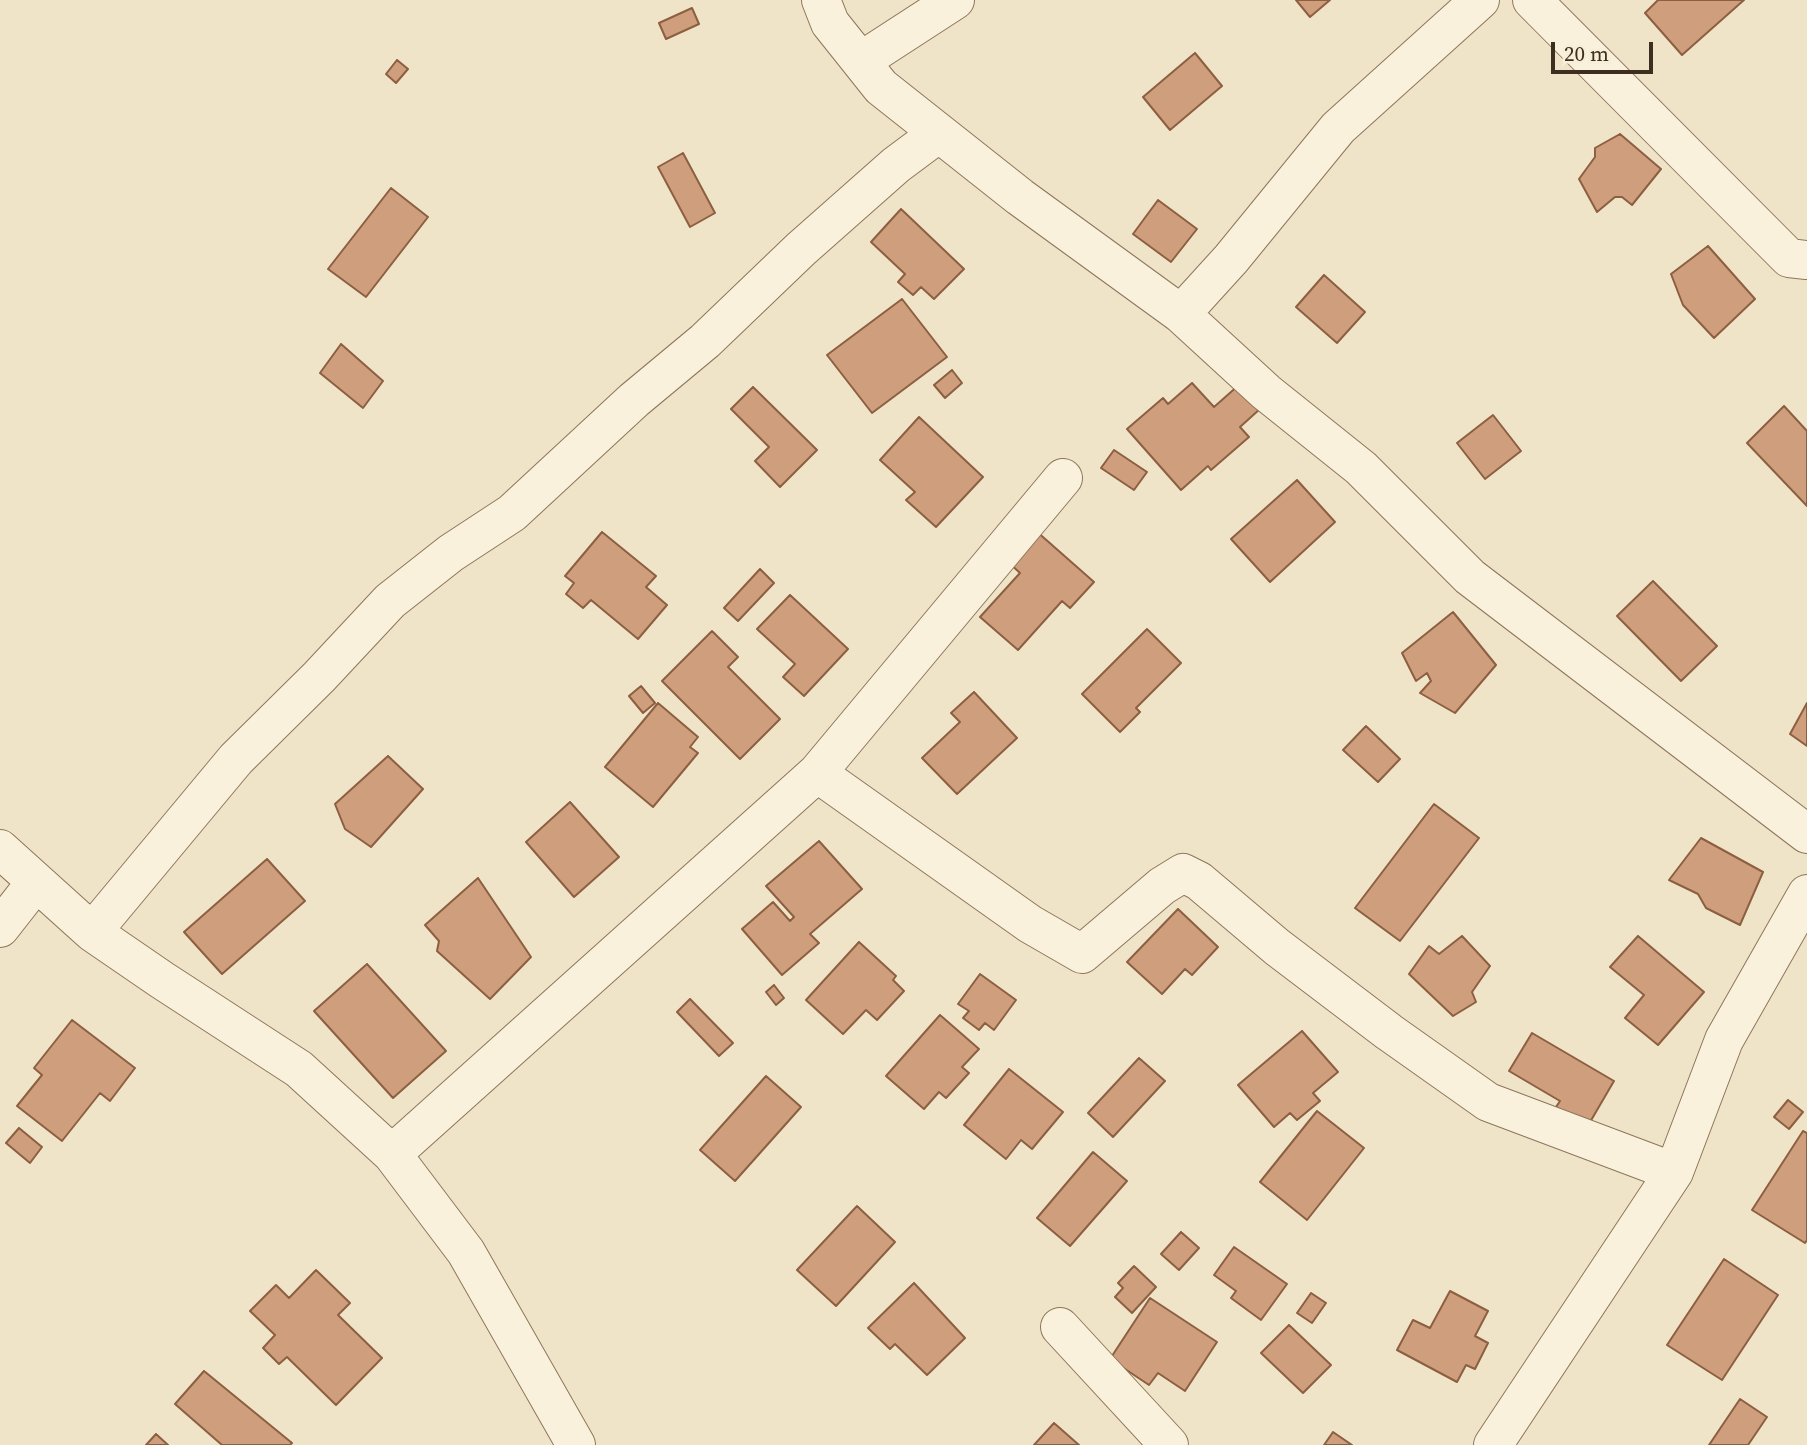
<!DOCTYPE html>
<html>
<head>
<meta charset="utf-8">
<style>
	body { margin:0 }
	#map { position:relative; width:1807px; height:1445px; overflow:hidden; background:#f0e4c8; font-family:"Source Serif 4",serif }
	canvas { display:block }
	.scale { position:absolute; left:1551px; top:42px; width:102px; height:32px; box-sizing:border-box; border:4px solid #3d2e20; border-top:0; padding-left:9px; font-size:21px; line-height:24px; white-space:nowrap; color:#3d2e20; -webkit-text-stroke:5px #f7eed8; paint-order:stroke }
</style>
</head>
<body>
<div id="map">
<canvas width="1807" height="1445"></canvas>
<div class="scale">20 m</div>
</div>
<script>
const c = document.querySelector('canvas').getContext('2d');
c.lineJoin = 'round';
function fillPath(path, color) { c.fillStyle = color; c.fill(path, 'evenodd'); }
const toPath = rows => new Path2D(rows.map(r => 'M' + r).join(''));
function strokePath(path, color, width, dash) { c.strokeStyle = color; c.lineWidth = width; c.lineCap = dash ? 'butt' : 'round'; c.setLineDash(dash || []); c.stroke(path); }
const building = toPath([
	[1296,0,1330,0,1310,17,1296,0],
	[1658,0,1744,0,1682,55,1645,13,1658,0],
	[692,8,699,24,666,39,659,23,692,8],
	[1195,53,1222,86,1170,130,1143,97,1195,53],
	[397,60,408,69,396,83,386,74,397,60],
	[1620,134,1661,169,1632,205,1622,197,1615,197,1597,212,1579,179,1595,157,1595,148,1620,134],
	[683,153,715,213,690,227,658,167,683,153],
	[391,188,428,217,366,297,328,269,391,188],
	[1158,200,1197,229,1171,262,1133,234,1158,200],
	[901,209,964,269,934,299,921,287,913,295,898,282,905,274,871,242,901,209],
	[1708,246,1755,299,1714,338,1683,305,1671,274,1708,246],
	[1324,275,1365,312,1337,343,1296,307,1324,275],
	[902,299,947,357,872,413,827,355,902,299],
	[341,344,383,381,363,408,320,373,341,344],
	[952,370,962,383,945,398,934,385,952,370],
	[1192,383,1214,407,1240,384,1261,408,1240,427,1249,437,1211,470,1208,466,1181,490,1127,429,1163,398,1168,404,1192,383],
	[753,387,817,450,780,487,755,461,769,447,731,409,753,387],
	[1784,406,1807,431,1807,506,1747,443,1784,406],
	[1493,415,1521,451,1485,479,1457,443,1493,415],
	[919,417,983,477,936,527,906,500,915,492,880,460,919,417],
	[1114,450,1147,472,1134,490,1101,468,1114,450],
	[1297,480,1335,522,1270,582,1231,539,1297,480],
	[1035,530,1094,582,1070,608,1062,601,1018,650,980,617,1020,573,1007,561,1035,530],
	[602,532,656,576,646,587,667,605,638,639,591,600,583,608,566,594,574,583,565,576,602,532],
	[760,569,774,583,738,621,724,608,760,569],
	[1653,581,1717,646,1681,681,1617,616,1653,581],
	[790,595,848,649,804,696,783,677,795,664,757,629,790,595],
	[1453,612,1496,665,1455,713,1420,693,1431,681,1427,673,1416,681,1402,653,1453,612],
	[1147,629,1181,663,1136,708,1140,712,1120,732,1082,694,1147,629],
	[712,631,738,657,728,667,780,719,740,759,662,681,712,631],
	[641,686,655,703,643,713,629,696,641,686],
	[974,692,1017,738,957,794,922,758,960,722,951,713,974,692],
	[658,703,698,737,690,747,698,753,653,807,605,767,658,703],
	[1807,703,1807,746,1790,734,1807,703],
	[1366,726,1400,759,1378,782,1343,750,1366,726],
	[388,756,423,789,371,847,345,829,335,804,388,756],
	[570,802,619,857,574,897,526,842,570,802],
	[1434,804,1479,838,1400,941,1355,908,1434,804],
	[1701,838,1763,872,1740,925,1706,908,1698,894,1669,880,1701,838],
	[819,841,862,889,810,934,819,943,782,975,742,929,773,902,790,921,794,917,766,886,819,841],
	[267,859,305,901,222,974,184,932,267,859],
	[478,878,531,957,490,999,437,951,439,941,425,925,478,878],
	[1178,909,1218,947,1192,975,1185,969,1162,994,1127,962,1178,909],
	[1462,936,1490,966,1472,992,1476,1002,1453,1016,1409,974,1429,946,1439,954,1462,936],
	[1638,936,1704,992,1658,1045,1625,1018,1644,995,1610,967,1638,936],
	[859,942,896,976,893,980,904,991,877,1020,866,1010,843,1034,806,1000,859,942],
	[367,964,446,1051,393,1098,314,1011,367,964],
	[980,974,1016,1000,994,1030,985,1023,979,1030,963,1018,969,1011,958,1004,980,974],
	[774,985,784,998,776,1005,766,992,774,985],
	[690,999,733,1043,719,1056,677,1012,690,999],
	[940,1015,979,1049,962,1067,969,1073,946,1098,939,1092,924,1109,886,1076,940,1015],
	[72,1020,135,1068,110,1101,100,1093,62,1141,17,1106,42,1075,34,1068,72,1020],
	[1302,1031,1338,1072,1313,1093,1320,1101,1297,1120,1290,1113,1274,1127,1238,1085,1302,1031],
	[1532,1033,1614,1081,1586,1129,1554,1110,1560,1101,1509,1071,1532,1033],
	[1139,1058,1165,1081,1113,1137,1088,1113,1139,1058],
	[1009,1069,1063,1112,1032,1149,1021,1140,1006,1159,964,1125,1009,1069],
	[766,1076,801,1107,735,1181,700,1150,766,1076],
	[1788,1100,1803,1112,1789,1129,1774,1117,1788,1100],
	[1317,1111,1364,1148,1307,1220,1260,1182,1317,1111],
	[19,1128,42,1147,30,1163,6,1143,19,1128],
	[1803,1131,1807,1133,1807,1240,1805,1243,1752,1210,1803,1131],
	[1093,1152,1127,1181,1070,1246,1037,1218,1093,1152],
	[857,1206,895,1242,836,1306,797,1270,857,1206],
	[1181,1232,1199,1248,1179,1270,1161,1254,1181,1232],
	[1234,1247,1287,1284,1261,1320,1231,1298,1236,1291,1214,1275,1234,1247],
	[1724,1259,1778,1295,1722,1380,1667,1345,1724,1259],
	[1134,1266,1156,1287,1132,1313,1115,1297,1123,1288,1118,1283,1134,1266],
	[316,1270,350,1303,338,1315,382,1358,336,1405,287,1357,279,1364,263,1348,275,1335,250,1311,276,1285,289,1298,316,1270],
	[914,1283,965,1338,927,1375,895,1344,890,1349,868,1328,914,1283],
	[1450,1291,1488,1311,1475,1336,1488,1343,1475,1369,1466,1365,1457,1382,1397,1350,1413,1320,1430,1328,1450,1291],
	[1311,1293,1326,1303,1312,1323,1297,1313,1311,1293],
	[1150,1298,1217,1342,1185,1391,1158,1373,1149,1385,1110,1359,1150,1298],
	[1289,1325,1331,1365,1303,1393,1261,1353,1289,1325],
	[204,1371,292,1443,290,1445,222,1445,175,1404,204,1371],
	[1740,1399,1767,1417,1748,1445,1709,1445,1740,1399],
	[1054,1423,1079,1445,1034,1445,1054,1423],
	[1333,1432,1352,1445,1324,1445,1333,1432],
	[156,1434,168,1445,146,1445,156,1434]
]);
fillPath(building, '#cf9f7d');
strokePath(building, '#8d5f41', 2);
const minor = toPath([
	[821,0,830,23,881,87,1020,197,1181,314,1266,392,1361,468,1470,577,1807,834],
	[1532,0,1789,258,1807,260],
	[861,61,955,0],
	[1181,314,1231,259,1338,128,1480,0],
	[817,773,1030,924,1082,954,1162,886,1183,873,1199,881,1277,947,1389,1032,1488,1102,1674,1172],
	[0,849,92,932,162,980,299,1069,392,1154,466,1252,576,1445],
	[0,928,36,882],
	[92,932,236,759,319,677,390,601,451,553,512,513,634,400,705,341,801,249,896,165,939,133],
	[392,1154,817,773,1063,478],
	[1060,1327,1169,1445],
	[1493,1445,1674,1172,1724,1040,1807,894]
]);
strokePath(minor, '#8d765c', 40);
strokePath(minor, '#faf1dc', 38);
</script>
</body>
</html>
